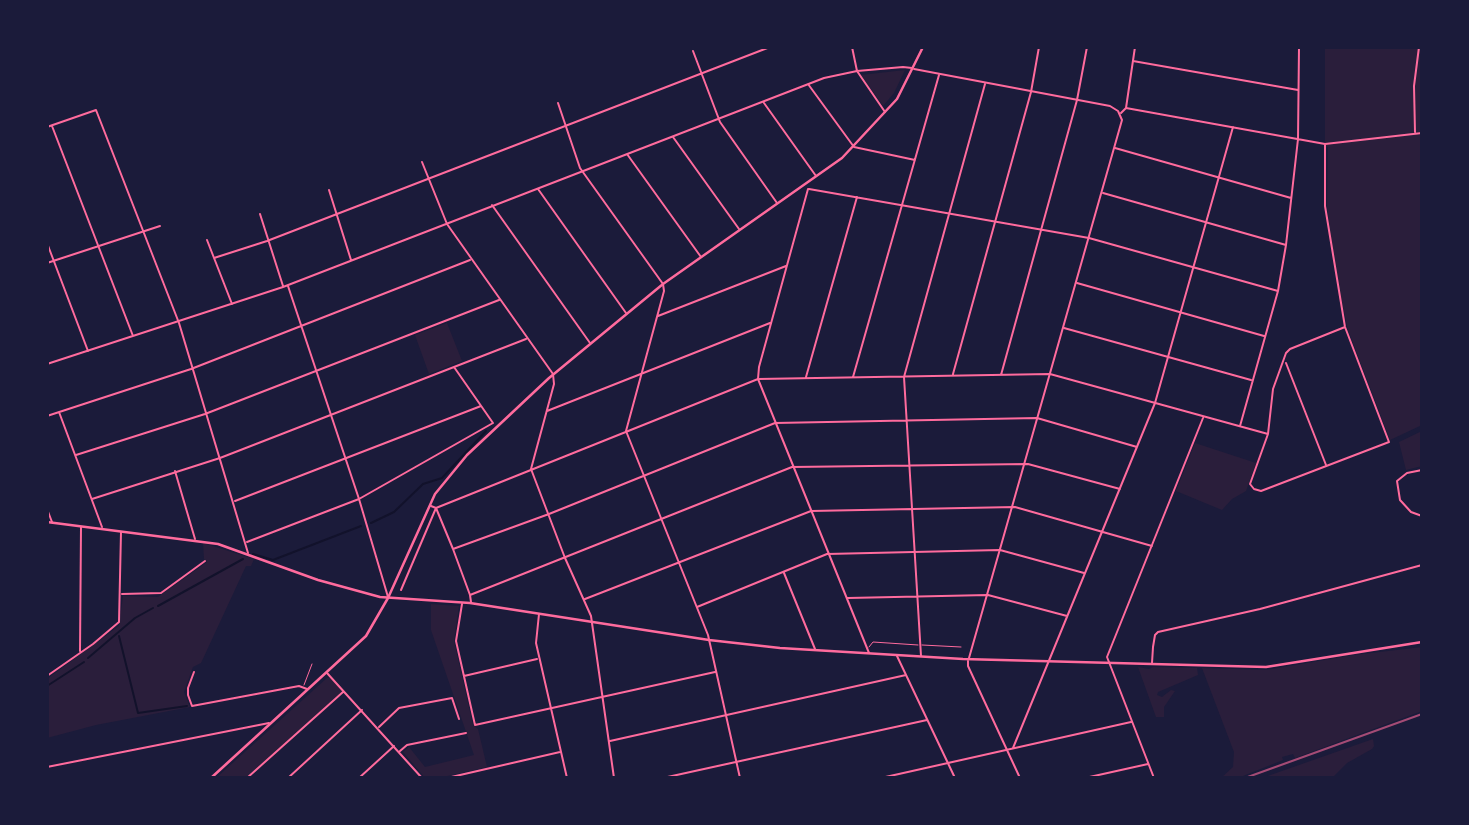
<!DOCTYPE html>
<html>
<head>
<meta charset="utf-8">
<style>
	body { margin:0 }
	#map { position:relative; width:1469px; height:825px; overflow:hidden; background:#1b1b3a; font-family:"Source Serif 4",serif }
	canvas { display:block }
	.frame { position:absolute; inset:0; border:49px solid #1b1b3a; pointer-events:none }
</style>
</head>
<body>
<div id="map">
<canvas width="1469" height="825"></canvas>
<div class="frame"></div>
</div>
<script>
const c = document.querySelector('canvas').getContext('2d');
c.lineJoin = 'round';
function fillPath(path, color) { c.fillStyle = color; c.fill(path, 'evenodd'); }
const toPath = rows => new Path2D(rows.map(r => 'M' + r).join(''));
function strokePath(path, color, width, dash) { c.strokeStyle = color; c.lineWidth = width; c.lineCap = dash ? 'butt' : 'round'; c.setLineDash(dash || []); c.stroke(path); }
fillPath(toPath([
	[1325,47,1422,47,1422,425,1390,440,1348,330,1333,260,1327,205,1328,147,1325,146],
	[905,70,894,93,883,106,861,75],
	[447,323,462,361,429,374,415,335],
	[1422,431,1422,466,1406,470,1399,442],
	[1195,443,1256,463,1246,491,1232,499,1222,510,1176,491],
	[203,543,254,559,251,566,246,566,201,663,193,667,184,692,190,707,96,725,47,738,47,679,119,626,123,596,158,597,207,562,204,559],
	[431,604,459,606,454,641,473,725,478,729,487,767,439,778,425,778,403,752,409,747,425,767,474,755,431,630],
	[1422,647,1422,711,1295,758,1293,754,1282,757,1283,760,1238,778,1221,778,1233,767,1234,752,1202,668,1266,670,1354,655],
	[1138,667,1149,669,1153,667,1197,668,1198,675,1158,692,1157,695,1162,697,1171,690,1175,691,1164,707,1164,717,1156,717],
	[327,678,332,678,344,690,247,778,216,778],
	[1373,739,1374,746,1372,749,1347,763,1332,778,1262,778]
]), '#2a1e3b');
strokePath(toPath([
	[371,523,394,512,423,484,442,478,486,431],
	[253,554,273,560,361,526],
	[158,606,243,559],
	[119,636,138,713,187,706],
	[88,658,135,618,153,608],
	[47,686,84,662]
]), '#12122b', 2);
strokePath(toPath([
	[922,645,961,647],
	[869,647,873,642,918,645],
	[304,685,312,664]
]), '#ff6b9d', 1);
strokePath(toPath([
	[852,47,857,71,885,112],
	[693,51,720,122,777,203],
	[1133,61,1298,90],
	[808,84,854,147,915,160],
	[558,103,580,168,663,284,664,291,626,431,708,635,740,778],
	[764,103,816,176],
	[1126,108,1325,144,1422,133],
	[1121,113,1126,108,1135,47],
	[52,126,133,336],
	[47,127,96,110,179,323,248,553],
	[1415,132,1414,86,1419,47],
	[673,137,739,229],
	[1325,144,1325,206,1345,327,1389,442,1261,491,1254,489,1250,484,1268,434,1273,389,1286,353,1290,349,1345,327],
	[1115,148,1291,198],
	[627,154,701,257],
	[422,162,447,224,553,374,554,384,531,469,565,558,591,616,614,778],
	[538,189,626,313],
	[808,189,759,367,758,379,869,653],
	[809,189,1089,238,1278,291],
	[329,190,351,260],
	[1103,193,1286,245],
	[492,205,590,343],
	[260,214,283,286],
	[207,240,232,304],
	[47,243,88,351],
	[214,258,267,241,770,47],
	[47,263,160,226],
	[1077,283,1264,336],
	[288,286,359,499,388,597],
	[658,316,786,266],
	[1064,328,1251,380],
	[1286,363,1326,465],
	[47,364,283,287,824,78,857,71,903,67,912,68],
	[454,367,493,423],
	[953,374,1031,92,1039,47],
	[1001,375,1077,100,1087,47],
	[806,377,857,197],
	[853,377,939,75],
	[547,411,770,323],
	[59,412,102,527],
	[47,416,191,369,470,260],
	[1240,426,1278,291,1286,245,1298,139,1299,47],
	[76,455,205,414,499,300],
	[1422,470,1407,473,1397,481,1400,500,1411,512,1422,516],
	[175,471,195,539],
	[92,499,220,458,526,339],
	[235,501,481,406],
	[431,506,436,508,453,549,470,595,471,602],
	[47,509,52,522],
	[247,542,359,499,493,423],
	[453,549,549,514,775,423,1037,418,1137,447],
	[784,573,815,649],
	[401,590,436,508,758,379,1050,374,1268,434],
	[122,594,161,593,205,561],
	[470,595,792,467,1028,464,1120,489],
	[848,598,988,595,1067,616],
	[585,599,811,511,1015,507,1152,546],
	[462,604,456,641,475,725,715,672],
	[697,607,827,554,1000,550,1084,573],
	[539,614,536,643,567,778],
	[80,651,81,527],
	[897,656,955,778],
	[921,656,904,377,985,84],
	[968,661,968,666,1020,778],
	[1152,663,1153,647,1155,635,1158,632,1260,609,1422,565],
	[194,672,188,688,188,695,192,706,299,686,307,689],
	[327,673,422,778],
	[47,676,93,644,119,622,121,532],
	[464,676,537,659],
	[379,727,399,708,452,698,459,719],
	[610,741,906,675],
	[1013,748,1155,403,1233,127],
	[400,751,407,745,466,733],
	[47,767,269,723],
	[247,778,343,692],
	[288,778,362,710],
	[359,778,394,746],
	[447,778,560,752],
	[663,778,927,720],
	[881,778,1131,722],
	[1085,778,1148,764],
	[1154,778,1107,657,1203,418]
]), '#ff6b9d', 2);
strokePath(toPath([
	[914,69,1110,106,1118,111,1122,120,969,658]
]), '#ff6b9d', 2);
strokePath(toPath([
	[47,522,218,544,318,580,380,597,470,603,709,640,780,648,963,659,1266,667,1422,642]
]), '#ff6b9d', 2.5);
strokePath(toPath([
	[211,778,366,636,388,598,435,494,467,455,549,378,663,284,842,158,897,99,923,47]
]), '#ff6b9d', 2.5);
strokePath(toPath([
	[1245,778,1422,714]
]), '#a44b75', 2);
</script>
</body>
</html>
